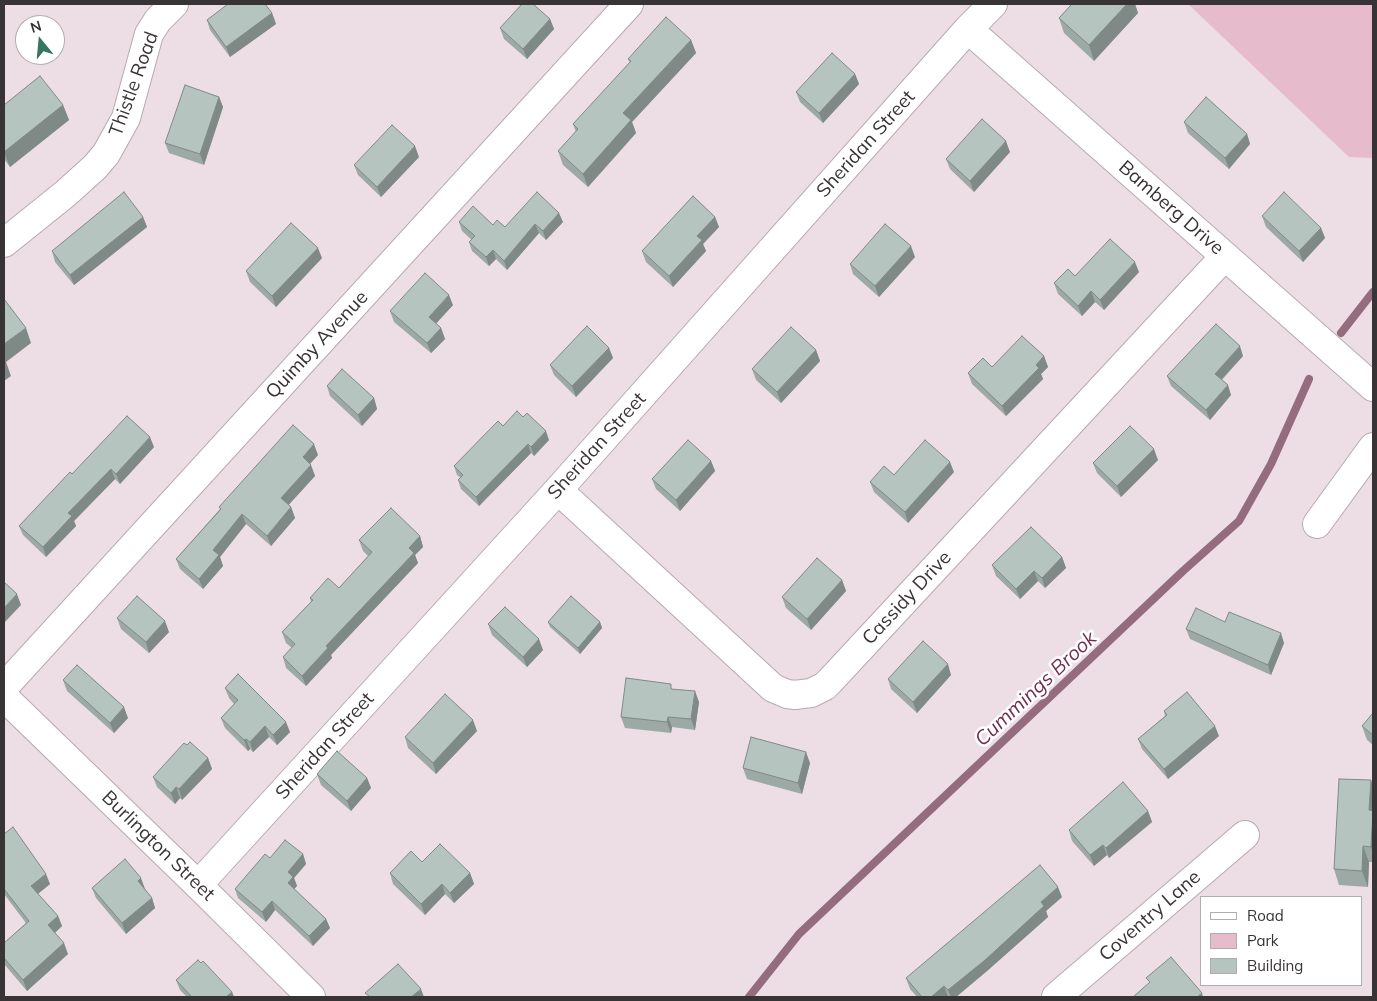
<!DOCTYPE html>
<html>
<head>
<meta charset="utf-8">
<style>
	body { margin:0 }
	#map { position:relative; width:1377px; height:1001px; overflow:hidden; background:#ecdee4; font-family:Mulish,sans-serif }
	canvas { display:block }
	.frame { position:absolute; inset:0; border:5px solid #383335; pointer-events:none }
	.legend { position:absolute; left:1200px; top:896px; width:162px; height:90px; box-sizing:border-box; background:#fff; border:1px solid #afadae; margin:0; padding:6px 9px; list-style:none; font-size:15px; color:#383335 }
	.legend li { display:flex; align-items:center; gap:10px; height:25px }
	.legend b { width:25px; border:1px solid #afadae }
	.north { position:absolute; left:15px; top:15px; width:50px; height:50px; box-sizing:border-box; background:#fff; border:1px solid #afadae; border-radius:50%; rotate:343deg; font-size:14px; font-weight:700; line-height:20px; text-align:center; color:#383335 }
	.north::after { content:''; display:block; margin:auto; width:18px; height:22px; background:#367562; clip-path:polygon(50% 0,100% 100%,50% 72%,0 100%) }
</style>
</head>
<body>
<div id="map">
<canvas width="1377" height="1001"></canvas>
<div class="frame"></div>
<ul class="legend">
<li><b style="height:6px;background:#fff"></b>Road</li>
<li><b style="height:14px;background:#e6bccd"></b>Park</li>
<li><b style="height:14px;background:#b6c4bf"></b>Building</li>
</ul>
<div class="north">N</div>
</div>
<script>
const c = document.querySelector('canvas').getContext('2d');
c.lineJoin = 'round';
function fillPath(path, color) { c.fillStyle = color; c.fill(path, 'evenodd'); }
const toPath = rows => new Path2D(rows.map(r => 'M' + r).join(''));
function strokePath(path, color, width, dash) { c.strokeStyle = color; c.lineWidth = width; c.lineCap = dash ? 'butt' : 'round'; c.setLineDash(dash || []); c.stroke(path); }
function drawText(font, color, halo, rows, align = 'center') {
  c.font = font + ' Mulish,sans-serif'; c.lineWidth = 5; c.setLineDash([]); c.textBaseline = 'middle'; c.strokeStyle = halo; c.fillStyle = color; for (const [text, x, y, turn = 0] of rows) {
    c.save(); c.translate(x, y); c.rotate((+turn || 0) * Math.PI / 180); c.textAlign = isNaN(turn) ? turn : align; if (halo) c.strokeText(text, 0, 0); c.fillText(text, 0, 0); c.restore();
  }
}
fillPath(toPath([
	[1188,4,1373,4,1373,158,1349,157]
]), '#e6bccd');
strokePath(toPath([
	[1341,333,1373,292],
	[749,997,799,934,1183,571,1239,521,1271,464,1309,379]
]), '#946c7d', 8);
const minor = toPath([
	[968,29,1373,387],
	[4,243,65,194,95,167,106,154,126,118,149,34,158,20,174,4],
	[558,490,773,688,787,694,795,695,811,693,825,686,830,681,1225,256],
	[1317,524,1373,447],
	[4,687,629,4],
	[198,885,558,490,968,29,993,4],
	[1056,997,1245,835]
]);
const tertiary = toPath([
	[4,697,198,885,311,997]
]);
strokePath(minor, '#b7aaaf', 30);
strokePath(tertiary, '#b7aaaf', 30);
strokePath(minor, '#fff', 28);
strokePath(tertiary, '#fff', 28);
fillPath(toPath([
	[1072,4,1135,4,1138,13,1094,61,1064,33,1059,18],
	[272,13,276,24,230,57,210,30,207,20],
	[550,19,554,29,527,59,504,39,500,28],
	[691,40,696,53,632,122,636,133,588,187,563,165,558,151,576,132,573,124,630,63,628,59],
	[855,74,859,84,823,123,800,102,796,92],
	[219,97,223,107,204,165,169,153,165,143],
	[4,105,63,105,69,120,10,167,4,159],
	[1184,122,1247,134,1250,144,1229,169,1188,133],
	[1010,152,974,192,950,169,946,159],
	[419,157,381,197,358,175,354,165],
	[1262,216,1321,228,1325,238,1303,262,1266,227],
	[143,217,147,227,74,285,55,262,52,251],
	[715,217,719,227,703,244,706,251,673,287,646,262,642,251],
	[459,222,493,225,505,227,563,222,546,240,539,233,507,270,496,259,489,266,472,251,469,242,472,240,462,231],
	[915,257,879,297,853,274,850,264],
	[322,258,276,307,250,282,246,271],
	[1139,272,1104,310,1095,302,1082,316,1058,294,1054,283,1075,276],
	[453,305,436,323,441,328,445,339,431,353,394,322,390,311],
	[609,348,613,358,576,397,554,375,550,365],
	[816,350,820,361,781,403,756,380,752,369],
	[1044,356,1048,367,1041,374,1043,379,1006,416,972,384,968,373],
	[1243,356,1222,380,1231,395,1210,420,1171,386,1167,376],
	[327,386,374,398,377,409,362,426,330,396],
	[503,426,549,440,534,456,531,453,479,506,461,489,458,480,461,478,457,475,454,466],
	[154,447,120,484,115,479,74,521,76,526,46,557,23,535,19,526,72,474],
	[318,455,310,464,315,476,288,505,291,507,295,518,271,546,246,524,220,557,223,566,203,589,180,569,176,559,220,509,219,507],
	[1158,460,1121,497,1097,473,1093,463],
	[711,461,715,471,680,511,656,489,652,479],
	[954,472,908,523,874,492,870,482,894,475],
	[420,536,423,547,415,555,418,563,331,655,332,658,306,686,286,668,283,657,292,648,286,643,282,632,311,602,310,598,339,588,368,556,363,551,359,540],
	[1062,557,1066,568,1045,588,1038,581,1020,599,996,576,992,565],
	[842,580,846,591,811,630,786,608,782,597],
	[117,618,169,632,149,653,121,629],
	[548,622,600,622,602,628,580,654,550,627],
	[1225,622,1284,643,1271,675,1190,639,1186,629],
	[488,624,543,650,527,667,492,635],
	[951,675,917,713,891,689,888,679],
	[63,680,128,718,114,733,67,691],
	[225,688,290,732,277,745,269,737,253,752,250,749,248,751,225,728,221,718,234,704,229,698],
	[673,689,699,702,695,730,672,727,671,733,625,728,621,717],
	[1164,711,1219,736,1168,779,1142,749,1138,739,1165,716],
	[1373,713,1373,745,1367,740,1362,726],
	[477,731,436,774,408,748,405,737],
	[208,758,212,769,182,800,180,798,175,804,157,787,153,777],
	[810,763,802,794,747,779,743,768],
	[317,774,367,778,371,788,351,811,321,785],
	[1373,786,1373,862,1369,862,1368,887,1339,885,1334,869],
	[1148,811,1152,822,1109,858,1107,855,1094,866,1072,841,1069,830],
	[4,834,50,884,38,894,58,916,62,926,55,933,68,954,27,991,4,964,4,943,26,923,4,894],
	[303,854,306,864,294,878,297,886,294,889,326,919,330,928,313,946,275,910,266,922,238,898,235,889,270,858],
	[422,862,470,873,474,884,454,903,445,894,425,915,393,884,390,873],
	[92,888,145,889,152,898,155,908,126,934,96,898],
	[1062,897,1046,911,1048,917,987,971,956,997,917,997,910,989,906,978],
	[176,980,232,992,234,997,187,997,180,990]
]), '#9da9a4');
fillPath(toPath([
	[1127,4,1135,4,1138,13,1094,61,1089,45],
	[272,13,276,24,230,57,226,47],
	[550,19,554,29,527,59,523,49],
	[691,40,696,53,632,122,636,133,588,187,583,174,623,113],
	[855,74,859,84,823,123,819,113],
	[219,97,223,107,204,165,200,154],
	[63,105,69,120,10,167,4,152],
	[1247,134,1250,144,1229,169,1225,158],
	[1006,141,1010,152,974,192,970,181],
	[415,146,419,157,381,197,377,187],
	[559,213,563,222,546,240,543,231],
	[143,217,147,227,74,285,70,275],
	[715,217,719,227,703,244,706,251,673,287,669,276,697,236],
	[535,224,539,233,507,270,504,261],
	[1321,228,1325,238,1303,262,1299,251],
	[911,246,915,257,879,297,875,286],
	[318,248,322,258,276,307,272,296],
	[493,250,496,259,489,266,486,257],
	[1135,262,1139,272,1104,310,1100,300],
	[1091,291,1095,302,1082,316,1078,306],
	[449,295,453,305,433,327,429,317],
	[26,328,31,343,6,362,11,376,4,381,4,344],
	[441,328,445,339,431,353,427,343],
	[1240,346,1243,356,1218,383,1215,374],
	[609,348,613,358,576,397,572,386],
	[816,350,820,361,781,403,777,392],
	[1044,356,1048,367,1041,374,1043,379,1006,416,1002,406,1036,365],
	[1228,385,1231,395,1210,420,1206,410],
	[374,398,377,409,362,426,358,415],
	[546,431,549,440,534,456,531,447],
	[150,437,154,447,120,484,116,474],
	[314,444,318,455,306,468,303,457],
	[528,444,531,453,479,506,476,497],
	[1154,449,1158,460,1121,497,1117,486],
	[711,461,715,471,680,511,676,500],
	[950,462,954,472,908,523,905,512],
	[311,465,315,476,285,509,281,498],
	[111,469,115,479,74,521,76,526,46,557,43,547,68,513],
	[291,507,295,518,271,546,267,536],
	[242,514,246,524,220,557,223,566,203,589,199,579,213,550],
	[420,536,423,547,415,555,418,563,331,655,332,658,306,686,302,676,326,646,409,548],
	[1062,557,1066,568,1045,588,1042,578],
	[1034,571,1038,581,1020,599,1016,589],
	[842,580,846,591,811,630,807,619],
	[17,594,21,605,4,623,4,608],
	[165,621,169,632,149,653,146,642],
	[600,622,602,628,580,654,578,648],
	[1281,633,1284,643,1271,675,1268,665],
	[539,639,543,650,527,667,523,657],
	[948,664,951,675,917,713,913,702],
	[695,691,699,702,695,730,691,719],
	[124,707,128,718,114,733,110,723],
	[668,717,672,727,671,733,667,722],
	[473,720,477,731,436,774,433,763],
	[286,722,290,732,277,745,273,735],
	[265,726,269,737,253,752,250,742],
	[1215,726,1219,736,1168,779,1164,769],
	[246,739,250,749,248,751,244,740],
	[806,752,810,763,802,794,798,783],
	[208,758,212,769,182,800,179,789],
	[367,778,371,788,351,811,347,801],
	[1371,780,1373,786,1373,854,1371,847,1369,810],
	[176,787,180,798,175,804,171,793],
	[1148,811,1152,822,1109,858,1106,848],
	[1103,845,1107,855,1094,866,1090,855],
	[1363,846,1369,862,1368,887,1362,871],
	[303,854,306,864,294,878,297,886,291,892,288,883,288,872],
	[470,873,474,884,454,903,450,893],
	[46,874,50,884,35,896,31,886],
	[141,878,145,889,141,892,138,881],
	[442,884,445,894,425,915,421,904],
	[1058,887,1062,897,1046,911,1048,917,987,971,956,997,951,997,948,990,1041,902],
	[152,898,155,908,126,934,122,923],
	[272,901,275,910,266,922,262,912],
	[58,916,62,926,51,936,48,925],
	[326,919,330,928,313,946,309,936],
	[64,943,68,954,27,991,23,980],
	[944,986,948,997,931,997],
	[421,989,424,997,411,997],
	[232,992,234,997,226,997],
	[1202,993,1203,997,1197,997]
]), '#7f8986');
const building = toPath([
	[228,4,265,4,272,13,226,47,207,20,228,4],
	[522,4,533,4,550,19,523,49,500,28,522,4],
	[1072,4,1127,4,1089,45,1059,18,1072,4],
	[666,17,691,40,623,113,631,120,583,174,558,151,578,129,573,124,631,61,628,59,666,17],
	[832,53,855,74,819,113,796,92,832,53],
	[40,76,63,105,4,152,4,105,40,76],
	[185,85,219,97,200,154,165,143,185,85],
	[1206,97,1247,134,1225,158,1184,122,1206,97],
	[982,119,1006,141,970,181,946,159,982,119],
	[392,125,415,146,377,187,354,165,392,125],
	[124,192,143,217,70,275,52,251,124,192],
	[537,192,559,213,543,231,535,224,504,261,493,250,486,257,469,242,475,236,459,222,473,206,493,225,497,220,505,227,537,192],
	[1284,192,1321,228,1299,251,1262,216,1284,192],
	[693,196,715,217,697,236,702,240,669,276,642,251,693,196],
	[291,223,318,248,272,296,246,271,291,223],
	[885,224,911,246,875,286,850,264,885,224],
	[1110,239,1135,262,1100,300,1091,291,1078,306,1054,283,1068,269,1075,276,1110,239],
	[425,273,449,295,429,317,441,328,427,343,390,311,425,273],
	[4,299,26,328,4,344,4,299],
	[1216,324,1240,346,1215,374,1228,385,1206,410,1167,376,1216,324],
	[587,326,609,348,572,386,550,365,587,326],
	[791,327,816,350,777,392,752,369,791,327],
	[1022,336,1044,356,1036,365,1039,368,1002,406,968,373,983,358,992,367,1022,336],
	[342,369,374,398,358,415,327,386,342,369],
	[517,411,523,417,527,413,546,431,531,447,528,444,476,497,458,480,463,475,454,466,498,421,503,426,517,411],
	[127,416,150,437,116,474,111,469,68,513,72,516,43,547,19,526,70,472,72,474,127,416],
	[293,425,314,444,303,457,311,465,281,498,291,507,267,536,242,514,213,550,219,555,199,579,176,559,221,509,219,507,247,476,293,425],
	[1130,426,1154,449,1117,486,1093,463,1130,426],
	[688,440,711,461,676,500,652,479,688,440],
	[925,440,950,462,905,512,870,482,884,466,894,475,925,440],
	[391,508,420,536,409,548,414,553,326,646,328,648,302,676,283,657,295,644,282,632,313,600,310,598,328,578,339,588,372,552,359,540,391,508],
	[1031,527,1062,557,1042,578,1034,571,1016,589,992,565,1031,527],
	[817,558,842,580,807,619,782,597,817,558],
	[4,582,17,594,4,608,4,582],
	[137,596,165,621,146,642,117,618,137,596],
	[571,596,600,622,578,648,548,622,571,596],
	[505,607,539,639,523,657,488,624,505,607],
	[1196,608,1225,622,1229,612,1281,633,1268,665,1186,629,1196,608],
	[923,641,948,664,913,702,888,679,923,641],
	[77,665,124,707,110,723,63,680,77,665],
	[238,674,286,722,273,735,265,726,250,742,246,739,244,740,221,718,238,700,225,688,238,674],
	[626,678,671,684,671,689,695,691,691,719,668,717,667,722,621,717,626,678],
	[1187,692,1215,726,1164,769,1138,739,1167,715,1164,711,1187,692],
	[445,694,473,720,433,763,405,737,445,694],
	[1373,713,1373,735,1362,726,1373,713],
	[751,737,806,752,798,783,743,768,751,737],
	[190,742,208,758,179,789,176,787,171,793,153,777,184,743,187,745,190,742],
	[337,751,367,778,347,801,317,774,337,751],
	[1339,779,1371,780,1369,810,1373,811,1371,847,1363,846,1362,871,1334,869,1339,779],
	[1123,782,1148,811,1106,848,1103,845,1090,855,1069,830,1123,782],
	[13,827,46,874,31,886,58,916,48,925,64,943,23,980,4,958,4,943,29,921,4,889,4,834,13,827],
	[285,840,303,854,288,872,293,877,288,883,326,919,309,936,272,901,262,912,235,889,265,854,270,858,285,840],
	[440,844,470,873,450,893,442,884,421,904,390,873,411,851,422,862,440,844],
	[125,859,141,878,138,881,152,898,122,923,92,888,125,859],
	[1040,865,1058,887,1041,902,1044,906,984,961,948,990,944,986,931,997,922,997,906,978,1040,865],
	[1171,957,1202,993,1197,997,1133,997,1150,982,1146,978,1171,957],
	[198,960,201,963,203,961,232,992,226,997,192,997,176,980,198,960],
	[398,964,421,989,411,997,370,997,365,993,398,964]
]);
fillPath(building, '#b6c4bf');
strokePath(building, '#7f8986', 1);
drawText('19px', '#383335', '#fff', [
	["Thistle Road",134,84,-70],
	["Sheridan Street",866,144,-48],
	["Bamberg Drive",1171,208,41],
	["Quimby Avenue",317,345,-47],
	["Sheridan Street",597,446,-48],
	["Cassidy Drive",907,598,-47],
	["Sheridan Street",325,746,-48],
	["Burlington Street",158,846,44],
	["Coventry Lane",1150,916,-41]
]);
drawText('italic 20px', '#722f50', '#fff', [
	["Cummings Brook",1036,689,-43]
]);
</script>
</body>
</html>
